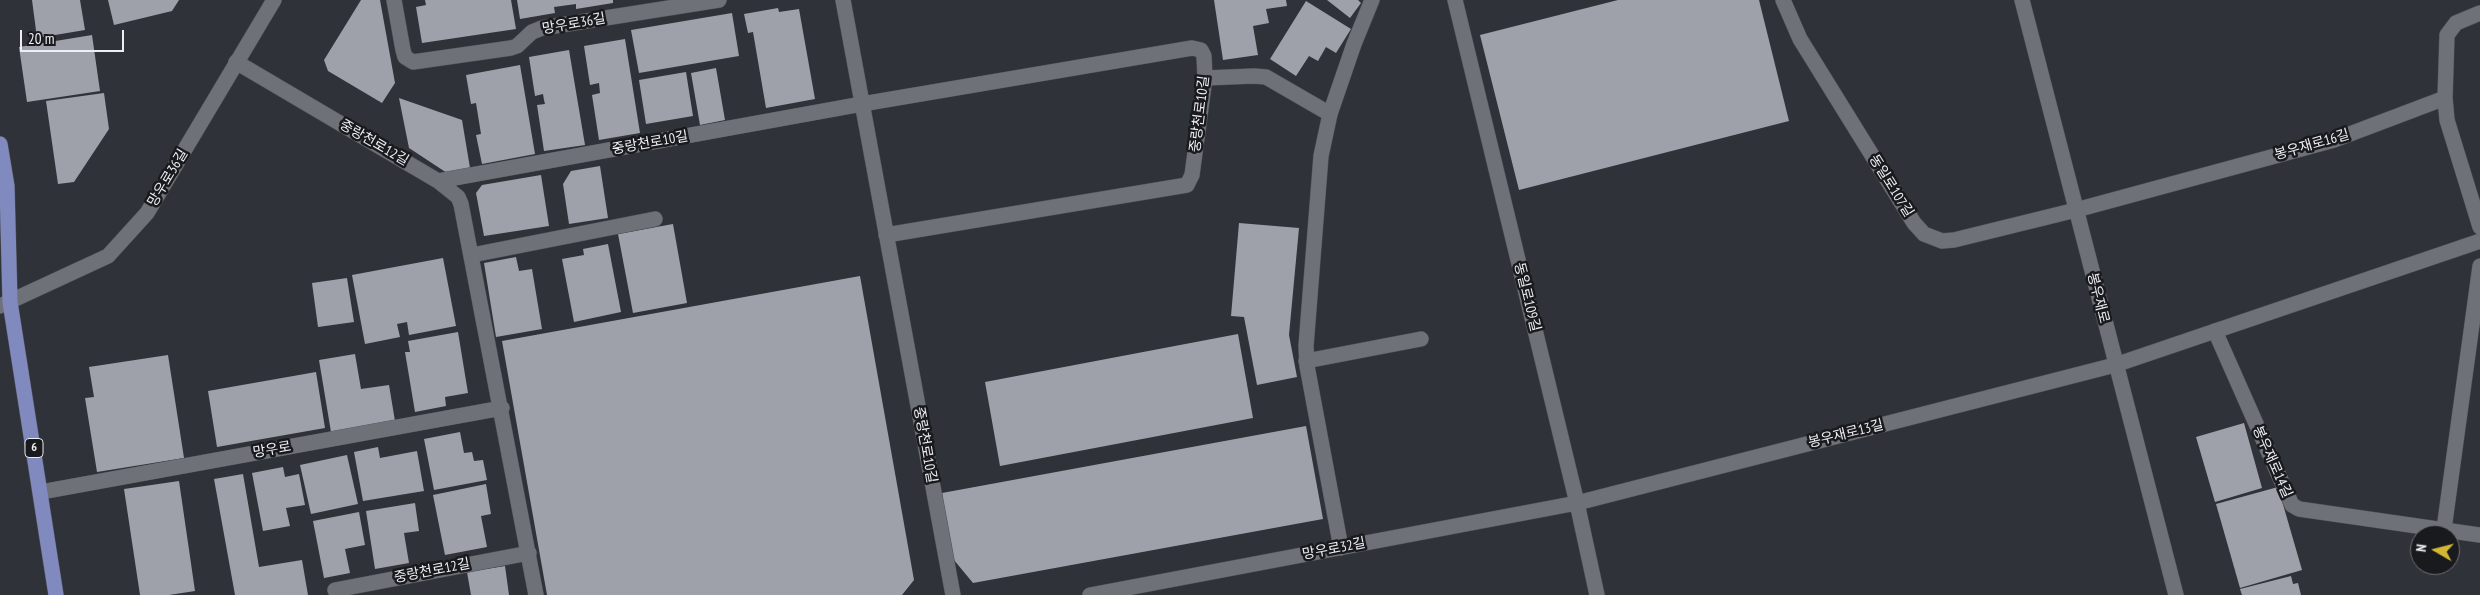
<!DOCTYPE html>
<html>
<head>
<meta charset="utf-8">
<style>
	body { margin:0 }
	#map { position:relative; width:2480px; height:595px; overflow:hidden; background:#303239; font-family:"PT Sans Narrow",sans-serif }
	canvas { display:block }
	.north { position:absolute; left:2410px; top:525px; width:50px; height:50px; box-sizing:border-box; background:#191a1d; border:1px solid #6e6f73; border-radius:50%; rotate:278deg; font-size:14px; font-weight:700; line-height:20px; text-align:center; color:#eeeff4 }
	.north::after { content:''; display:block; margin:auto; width:18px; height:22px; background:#d4b635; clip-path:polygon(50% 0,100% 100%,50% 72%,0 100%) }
	.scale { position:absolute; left:20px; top:30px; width:104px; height:22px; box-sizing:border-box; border:2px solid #eeeff4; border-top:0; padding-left:6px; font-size:15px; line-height:18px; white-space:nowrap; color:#eeeff4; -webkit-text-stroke:4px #191a1d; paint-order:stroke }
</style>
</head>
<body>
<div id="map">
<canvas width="2480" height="595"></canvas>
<div class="north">N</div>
<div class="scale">20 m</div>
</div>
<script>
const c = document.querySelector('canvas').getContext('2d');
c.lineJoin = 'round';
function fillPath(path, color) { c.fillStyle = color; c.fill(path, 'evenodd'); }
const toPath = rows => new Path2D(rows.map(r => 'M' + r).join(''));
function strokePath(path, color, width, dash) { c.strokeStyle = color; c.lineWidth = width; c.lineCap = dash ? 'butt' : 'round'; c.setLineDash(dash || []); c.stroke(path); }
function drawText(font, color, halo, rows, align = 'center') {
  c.font = font + ' "PT Sans Narrow","Noto Sans KR",sans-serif'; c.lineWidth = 5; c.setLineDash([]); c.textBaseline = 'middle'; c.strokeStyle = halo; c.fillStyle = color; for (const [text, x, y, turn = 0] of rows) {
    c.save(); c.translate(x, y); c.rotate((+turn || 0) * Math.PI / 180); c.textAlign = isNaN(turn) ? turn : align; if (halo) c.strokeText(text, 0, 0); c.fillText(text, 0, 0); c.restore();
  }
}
fillPath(toPath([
	[32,0,80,0,85,30,37,38],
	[108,0,179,0,172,11,114,25],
	[361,0,380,0,395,83,382,103,328,71,324,60],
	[425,0,511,0,516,29,422,43,416,7,426,5],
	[517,0,613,0,613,3,576,9,576,4,554,7,555,13,520,19],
	[1214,0,1286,0,1287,6,1266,9,1269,23,1253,26,1258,55,1223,60],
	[1327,0,1358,0,1361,3,1350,18],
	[1618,0,1759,0,1789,121,1519,190,1480,35],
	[1306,1,1351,29,1336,53,1326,47,1318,61,1309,56,1296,76,1270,59],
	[778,8,779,12,799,9,815,99,766,108,753,32,748,33,744,14],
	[732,13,739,56,639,73,631,30],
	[92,35,100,91,27,102,19,47],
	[625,39,640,133,599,140,592,95,600,93,599,83,590,85,584,46],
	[569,50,585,145,544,151,537,105,545,104,544,100,543,94,535,96,529,57],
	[520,65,535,154,482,164,476,135,481,134,476,103,471,104,466,75],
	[716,68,725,120,700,125,691,73],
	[686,72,693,116,646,124,639,80],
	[104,93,109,129,74,182,58,184,46,101],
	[399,98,462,120,470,168,447,173,409,148],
	[600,166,608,218,569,224,563,184,571,171],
	[541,175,549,226,484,236,476,193,482,185],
	[1239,223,1299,228,1289,335,1297,377,1257,385,1244,317,1231,316],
	[673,224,687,303,633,313,618,234],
	[608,244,621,312,574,322,562,259,584,255,583,249],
	[516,257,519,271,532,269,542,329,496,337,484,263],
	[443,258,456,326,409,335,407,322,397,324,400,337,365,344,352,275],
	[860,276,914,580,902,595,547,595,502,341],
	[347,278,354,322,318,327,312,283],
	[458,332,468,393,445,397,446,406,415,412,405,352,410,352,408,341],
	[1238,334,1253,418,1000,466,985,382],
	[355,354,361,389,389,385,395,421,331,432,319,360],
	[168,355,184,458,97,472,85,398,94,397,89,367],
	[316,372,325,428,217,447,208,391],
	[2244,423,2262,488,2215,502,2196,437],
	[1306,426,1323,519,973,583,949,554,942,493],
	[460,432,464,453,472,452,474,461,483,460,487,480,434,490,424,439],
	[378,447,380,458,417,451,424,491,363,501,354,452],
	[347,455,358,504,311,514,300,465],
	[283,467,285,477,299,474,305,505,286,508,290,526,263,531,252,473],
	[243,474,259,567,302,560,308,595,235,595,214,479],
	[179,481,195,591,169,595,140,595,124,489],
	[486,484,491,514,481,516,487,547,445,555,433,495],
	[2278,487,2302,570,2240,588,2216,504],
	[415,503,419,531,404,533,409,563,375,569,366,511],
	[359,512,365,545,345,549,350,573,324,578,313,521],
	[505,566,509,595,471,595,467,572],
	[2291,576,2293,584,2298,583,2301,595,2242,595,2240,589]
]), '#9fa1aa');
const lane = toPath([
	[1205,78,1254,76,1266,77,1330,114],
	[472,255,655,219],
	[2215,331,2292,505,2299,509,2480,535],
	[1306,361,1421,339],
	[335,590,529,553]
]);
const street = toPath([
	[394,0,403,50,405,57,413,62,511,48,517,46,532,32,542,28,719,0],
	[843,0,953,595],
	[1455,0,1577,503,1597,595],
	[1783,0,1800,39,1914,223,1924,234,1942,241,1954,240,2076,210,2334,140,2445,98,2447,35,2456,23,2480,13],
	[236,62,438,181,458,197,461,204,536,595],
	[2445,98,2447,120,2480,227],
	[438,181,862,104,1192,48,1201,50,1204,56,1205,78,1192,175,1187,185,886,235],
	[41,492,502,408],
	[2444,529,2480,266],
	[1341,548,1307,366,1306,346,1321,156,1330,114,1354,44,1372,0],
	[1090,595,1577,503,2115,365,2480,241]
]);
const secondary = toPath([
	[2022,0,2176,595],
	[0,306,108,256,147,213,274,0]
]);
const primary = toPath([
	[0,144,7,186,10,302,56,595]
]);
strokePath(lane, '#505157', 16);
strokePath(street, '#505157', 16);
strokePath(secondary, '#505157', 16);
strokePath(primary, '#505157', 16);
strokePath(lane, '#6f7179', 15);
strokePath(street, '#6f7179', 15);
strokePath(secondary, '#6f7179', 15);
strokePath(primary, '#808abf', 15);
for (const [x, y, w] of [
	[34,448,18]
]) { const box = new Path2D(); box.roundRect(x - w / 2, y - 9.5, w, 19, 4); c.fillStyle = '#191a1d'; c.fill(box); strokePath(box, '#eeeff4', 1); }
drawText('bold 12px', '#eeeff4', null, [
	["6",34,448]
]);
drawText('14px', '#eeeff4', '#191a1d', [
	["망우로36길",574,24,-10],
	["중랑천로10길",1200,114,-83],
	["중랑천로12길",374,143,30],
	["중랑천로10길",650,143,-10],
	["봉우재로16길",2312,145,-16],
	["망우로36길",168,178,-59],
	["동일로107길",1891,186,58],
	["동일로109길",1527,297,76],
	["봉우재로",2098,298,76],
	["봉우재로13길",1846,434,-14],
	["중랑천로10길",925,445,80],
	["망우로",272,450,-10],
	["봉우재로14길",2272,462,66],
	["망우로32길",1334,549,-11],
	["중랑천로12길",432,571,-11]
]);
</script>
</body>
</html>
